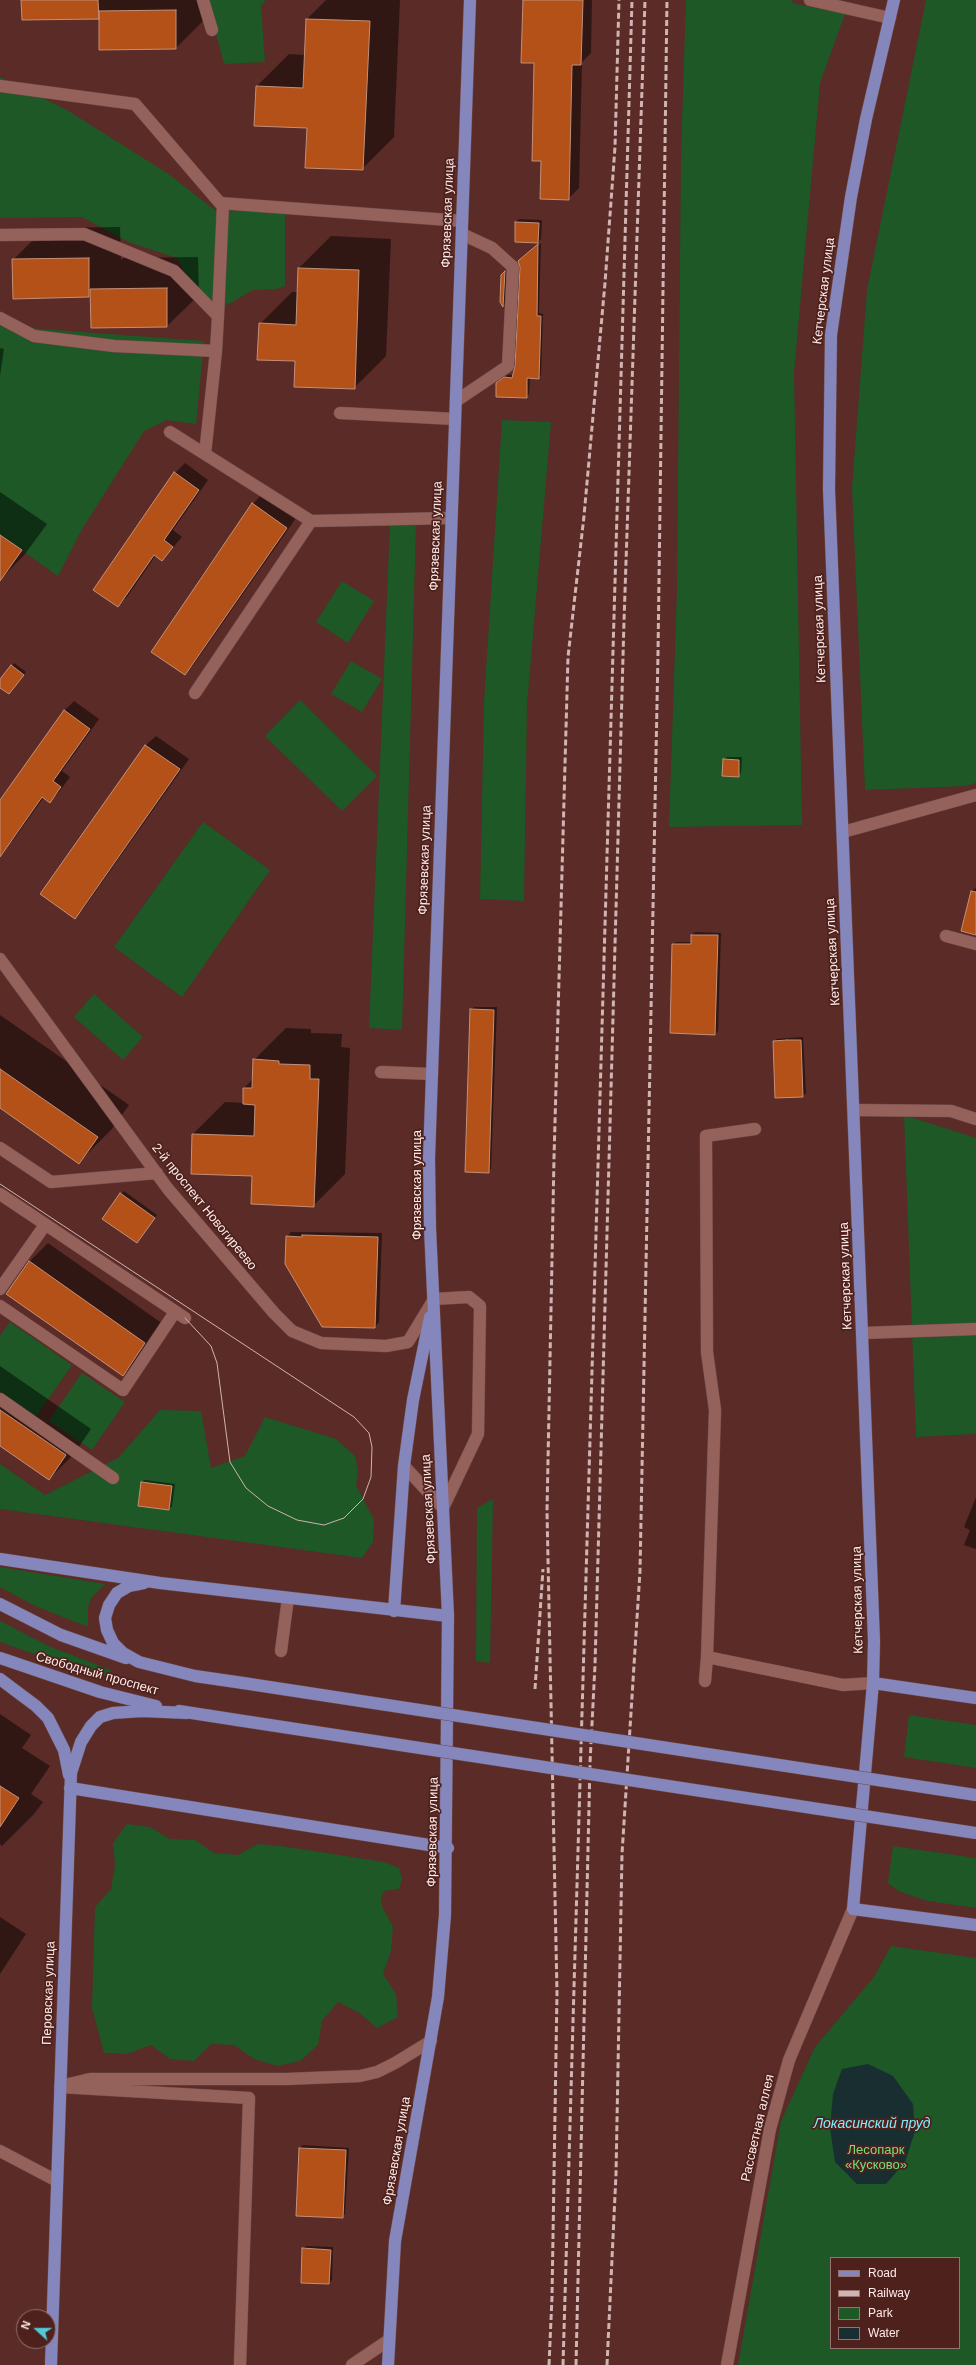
<!DOCTYPE html>
<html>
<head>
<meta charset="utf-8">
<style>
	body { margin:0 }
	#map { position:relative; width:976px; height:2365px; overflow:hidden; background:#5a2b27; font-family:Arial,sans-serif }
	canvas { display:block }
	.legend { position:absolute; left:830px; top:2257px; width:130px; height:92px; box-sizing:border-box; background:#4e211d; border:1px solid #94726f; margin:0; padding:5px 7px; list-style:none; font-size:12px; color:#feebe9 }
	.legend li { display:flex; align-items:center; gap:8px; height:20px }
	.legend b { width:20px; border:1px solid #94726f }
	.north { position:absolute; left:16px; top:2309px; width:40px; height:40px; box-sizing:border-box; background:#4e211d; border:1px solid #94726f; border-radius:50%; rotate:291deg; font-size:11px; font-weight:700; line-height:16px; text-align:center; color:#feebe9 }
	.north::after { content:''; display:block; margin:auto; width:14px; height:18px; background:#52cbd9; clip-path:polygon(50% 0,100% 100%,50% 72%,0 100%) }
</style>
</head>
<body>
<div id="map">
<canvas width="976" height="2365"></canvas>
<ul class="legend">
<li><b style="height:5px;background:#8486bc"></b>Road</li>
<li><b style="height:5px;background:#cfb4b2"></b>Railway</li>
<li><b style="height:11px;background:#1d5826"></b>Park</li>
<li><b style="height:11px;background:#182e31"></b>Water</li>
</ul>
<div class="north">N</div>
</div>
<script>
const c = document.querySelector('canvas').getContext('2d');
c.lineJoin = 'round';
function fillPath(path, color) { c.fillStyle = color; c.fill(path, 'evenodd'); }
const toPath = rows => new Path2D(rows.map(r => 'M' + r).join(''));
function strokePath(path, color, width, dash) { c.strokeStyle = color; c.lineWidth = width; c.lineCap = dash ? 'butt' : 'round'; c.setLineDash(dash || []); c.stroke(path); }
function drawText(font, color, halo, rows, align = 'center') {
  c.font = font + ' Arial,sans-serif'; c.lineWidth = 3.5; c.setLineDash([]); c.textBaseline = 'middle'; c.strokeStyle = halo; c.fillStyle = color; for (const [text, x, y, turn = 0] of rows) {
    c.save(); c.translate(x, y); c.rotate((+turn || 0) * Math.PI / 180); c.textAlign = isNaN(turn) ? turn : align; if (halo) c.strokeText(text, 0, 0); c.fillText(text, 0, 0); c.restore();
  }
}
fillPath(toPath([
	[207,0,266,0,261,6,265,62,224,64],
	[686,0,793,0,792,3,845,14,820,83,794,372,802,825,669,827,677,589,681,154],
	[926,0,976,0,976,783,966,786,865,790,852,488,867,290],
	[0,77,67,110,167,173,215,210,285,212,285,286,276,289,253,290,227,305,201,299,189,282,177,258,128,242,82,217,0,218],
	[0,326,204,341,196,424,167,420,144,431,81,531,58,576,0,535],
	[502,420,551,422,527,705,524,901,480,899,484,702],
	[390,524,416,525,402,1030,369,1028],
	[342,581,374,601,348,643,316,622],
	[351,661,382,679,362,712,331,694],
	[300,700,377,776,342,811,265,736],
	[203,822,270,870,182,997,114,947],
	[94,994,143,1037,123,1060,74,1017],
	[904,1115,976,1138,976,1434,916,1437],
	[10,1322,72,1365,36,1417,0,1392,0,1336],
	[82,1373,125,1402,92,1450,49,1421],
	[160,1410,201,1411,211,1468,245,1456,265,1417,336,1439,355,1456,358,1471,356,1485,374,1520,373,1542,362,1558,0,1509,0,1464,45,1495,118,1458],
	[493,1499,490,1663,476,1661,477,1508],
	[0,1567,105,1584,91,1598,88,1608,88,1627,35,1606,0,1587],
	[0,1621,51,1647,111,1670,108,1677,60,1663,0,1642],
	[909,1715,976,1725,976,1768,904,1757],
	[127,1824,150,1827,170,1839,195,1840,214,1853,238,1855,258,1844,281,1846,384,1862,399,1868,402,1879,399,1889,384,1891,381,1897,382,1906,393,1927,391,1951,383,1974,396,1994,398,2017,377,2028,358,2012,338,2002,322,2021,318,2045,300,2061,277,2066,254,2059,234,2045,211,2044,194,2061,170,2059,151,2045,127,2054,104,2053,92,2008,95,1907,111,1889,115,1866,113,1843],
	[893,1846,976,1858,976,1908,928,1901,898,1891,888,1883],
	[891,1946,976,1958,976,2365,738,2365,781,2121,815,2047,874,1977],
	[831,2258,959,2258,959,2348,831,2348]
]), '#1d5826');
fillPath(toPath([
	[868,2064,893,2076,913,2104,915,2131,905,2162,886,2184,857,2184,835,2162,830,2128,833,2094,842,2069]
]), '#182e31');
fillPath(toPath([
	[22,0,208,0,208,16,176,48,100,16,98,18],
	[326,0,400,0,394,137,362,169,257,86,289,54,305,55,307,19],
	[524,0,592,0,591,53,582,62,579,188,568,199,542,160,535,62],
	[519,219,542,220,541,239,538,242,516,222],
	[120,227,121,260,123,258,198,257,199,295,167,326,91,294,89,296,14,298,13,260,45,228],
	[331,236,391,239,386,356,354,388,296,360,260,324,292,292,298,292,299,268],
	[541,243,539,313,543,314,541,375,538,378,530,377,529,394,526,397,500,380,508,375,514,375,516,367,522,258],
	[508,270,506,303,504,305,501,302,505,272],
	[0,348,4,349,0,376],
	[185,463,208,480,173,530,182,537,162,560,156,555,127,597,117,606,175,473],
	[0,492,47,524,25,554,0,580],
	[262,494,296,518,194,664,185,674,199,580,253,504],
	[14,663,26,672,12,690,0,686,0,681],
	[74,701,99,719,62,771,70,777,59,792,50,802,44,797,14,839,5,848,0,845,0,802,64,711],
	[156,736,189,759,84,908,75,917,42,894,146,745],
	[727,757,742,757,741,773,738,776,724,760],
	[976,888,976,934,962,930,972,891],
	[695,932,721,933,718,1031,715,1034,673,944,676,942,692,942,692,935],
	[474,1007,497,1007,491,1169,489,1172,471,1010],
	[0,1015,129,1105,111,1130,79,1162,0,1107],
	[286,1028,311,1029,311,1033,342,1034,341,1047,350,1048,345,1174,313,1206,253,1175,192,1173,193,1134,225,1102,244,1103,244,1088,253,1079,254,1060],
	[803,1037,806,1093,803,1096,774,1042,776,1039],
	[124,1191,157,1215,139,1239,121,1194],
	[291,1232,382,1233,379,1322,375,1327,287,1237],
	[48,1243,163,1324,142,1356,123,1375,29,1262],
	[0,1366,91,1429,74,1454,49,1479,0,1445],
	[145,1480,175,1484,172,1506,169,1509,142,1482],
	[976,1497,976,1549,964,1545,970,1530,964,1527],
	[0,1714,31,1735,22,1748,50,1766,31,1794,43,1802,34,1814,2,1846,0,1844],
	[0,1917,26,1934,0,1974],
	[303,2145,349,2148,345,2214,342,2217,300,2148],
	[306,2246,333,2247,332,2280,329,2283,303,2249]
]), '#0007');
const building = toPath([
	[21,0,98,0,99,19,22,20,21,0],
	[523,0,583,0,581,65,572,65,569,200,540,199,541,161,532,161,534,63,521,63,523,0],
	[176,10,176,49,99,50,99,11,176,10],
	[306,19,370,21,363,170,305,168,307,128,254,126,256,86,303,88,306,19],
	[515,222,539,223,538,243,515,242,515,222],
	[538,244,537,316,541,316,539,379,527,378,527,398,496,397,496,383,504,377,512,378,515,366,520,267,518,261,538,244],
	[89,258,89,297,13,299,12,259,89,258],
	[298,268,359,270,355,389,294,387,295,361,257,360,259,323,296,325,298,268],
	[505,271,503,307,500,302,501,275,505,271],
	[167,288,167,327,91,328,90,289,167,288],
	[174,472,199,490,164,540,173,547,162,561,154,555,118,607,93,590,174,472],
	[252,503,287,528,185,675,151,652,252,503],
	[0,535,22,550,0,581,0,535],
	[11,665,24,675,9,694,0,688,0,679,11,665],
	[64,710,90,729,53,781,61,787,58,791,50,803,42,797,0,857,0,800,64,710],
	[145,745,180,769,75,919,40,894,145,745],
	[723,759,739,760,739,777,722,776,723,759],
	[971,891,976,892,976,935,961,931,971,891],
	[691,935,718,935,715,1035,670,1033,672,944,691,944,691,935],
	[470,1009,494,1010,489,1173,465,1172,470,1009],
	[787,1040,801,1040,803,1097,775,1098,773,1041,787,1040],
	[253,1059,279,1061,279,1064,310,1065,310,1079,319,1079,314,1207,251,1204,252,1176,191,1174,192,1134,254,1136,255,1105,243,1104,243,1088,252,1088,253,1059],
	[0,1069,98,1137,79,1164,0,1108,0,1069],
	[120,1193,155,1218,137,1243,102,1219,120,1193],
	[302,1235,378,1237,375,1328,322,1327,285,1264,286,1236,302,1237,302,1235],
	[29,1261,145,1343,123,1376,6,1294,29,1261],
	[0,1410,66,1455,49,1480,0,1446,0,1410],
	[141,1482,172,1486,169,1510,138,1506,141,1482],
	[0,1786,19,1798,0,1827,0,1786],
	[299,2148,346,2150,343,2218,296,2216,299,2148],
	[302,2248,331,2250,329,2284,301,2283,302,2248]
]);
fillPath(building, '#b35118');
strokePath(building, '#c39079', 1);
const minor = toPath([
	[203,0,212,30],
	[810,0,890,18],
	[0,86,135,104,220,203,462,221],
	[0,235,84,234,174,271,218,316,216,351,114,346,34,336,0,318],
	[218,316,223,203],
	[456,401,508,366,513,267,492,248,462,234],
	[340,413,455,419],
	[170,432,311,521,451,518],
	[205,454,216,351],
	[195,693,311,521],
	[843,832,976,795],
	[946,936,976,944],
	[0,959,168,1189,274,1313,292,1331,321,1343,386,1346,408,1342,434,1299,469,1297,480,1306,478,1434,443,1508,404,1466],
	[381,1072,432,1074],
	[854,1110,951,1111,976,1119],
	[755,1129,706,1136,707,1352,715,1410,707,1657,843,1685,873,1683],
	[0,1148,51,1182,157,1173],
	[0,1194,185,1318],
	[0,1289,45,1225],
	[0,1306,123,1390,175,1312],
	[863,1333,976,1329],
	[0,1399,113,1478],
	[281,1651,288,1598],
	[705,1681,707,1657],
	[69,2084,90,2079,287,2079,360,2076,377,2072,395,2063,431,2041],
	[60,2087,249,2098,240,2365],
	[0,2151,57,2181],
	[352,2365,389,2340],
	[727,2365,770,2129,789,2060,853,1909]
]);
const major = toPath([
	[894,0,866,119,851,197,831,335,829,489,874,1641,873,1683,853,1909,976,1925],
	[0,1559,160,1583,448,1616],
	[144,1583,129,1586,117,1593,109,1605,105,1618,107,1630,113,1643,123,1653,139,1662,195,1676,243,1683],
	[0,1604,61,1635,126,1658],
	[394,1611,404,1466,413,1400,430,1317],
	[0,1658,100,1692,156,1706],
	[0,1679,36,1706,48,1718,64,1750,69,1775],
	[873,1683,976,1698],
	[179,1711,237,1720],
	[70,1788,448,1848],
	[51,2365,71,1773,81,1742,91,1726,100,1717,113,1713,142,1711,187,1713],
	[388,2365,395,2241,438,1997,445,1915,448,1616,430,1228,429,1158,470,0]
]);
strokePath(minor, '#6f4a48', 13);
strokePath(major, '#6f4a48', 13);
strokePath(minor, '#95615b', 12);
strokePath(major, '#8486bc', 12);
strokePath(toPath([
	[0,1184,354,1417,369,1433,372,1447,371,1477,363,1499,344,1518,324,1525,297,1520,268,1506,246,1488,230,1462,217,1363,211,1346,185,1318]
]), '#cfb4b2', 1);
strokePath(toPath([
	[535,1689,543,1569],
	[549,2365,552,2297,557,1993,547,1511,554,1158,568,657,584,516,605,283,615,147,619,0],
	[563,2365,632,0],
	[576,2365,590,1763,595,1665,624,621,645,0],
	[607,2365,616,2174,622,1854,640,1571,658,653,667,0]
]), '#cfb4b2', 3, [6, 3]);
const majorBridge = toPath([
	[243,1683,976,1795],
	[237,1720,976,1833]
]);
strokePath(majorBridge, '#6f4a48', 13, []);
strokePath(majorBridge, '#8486bc', 12);
drawText('13px', '#feebe9', '#4e211d', [
	["Фрязевская улица",448,213,-88],
	["Кетчерская улица",824,291,-83],
	["Фрязевская улица",436,536,-88],
	["Кетчерская улица",820,629,-92],
	["Фрязевская улица",425,860,-88],
	["Кетчерская улица",833,952,-93],
	["Фрязевская улица",417,1185,-90],
	["2-й проспект Новогиреево",204,1207,51],
	["Кетчерская улица",846,1276,-92],
	["Фрязевская улица",429,1509,-93],
	["Кетчерская улица",858,1600,-91],
	["Свободный проспект",97,1674,16],
	["Фрязевская улица",433,1832,-89],
	["Перовская улица",49,1993,-88],
	["Рассветная аллея",758,2128,-77],
	["Фрязевская улица",397,2151,-80]
]);
drawText('13px', '#70e17c', '#4e211d', [
	["Лесопарк",876,2150],
	["«Кусково»",876,2165]
]);
drawText('italic 14px', '#7eedfb', '#4e211d', [
	["Локасинский пруд",872,2124]
]);
</script>
</body>
</html>
